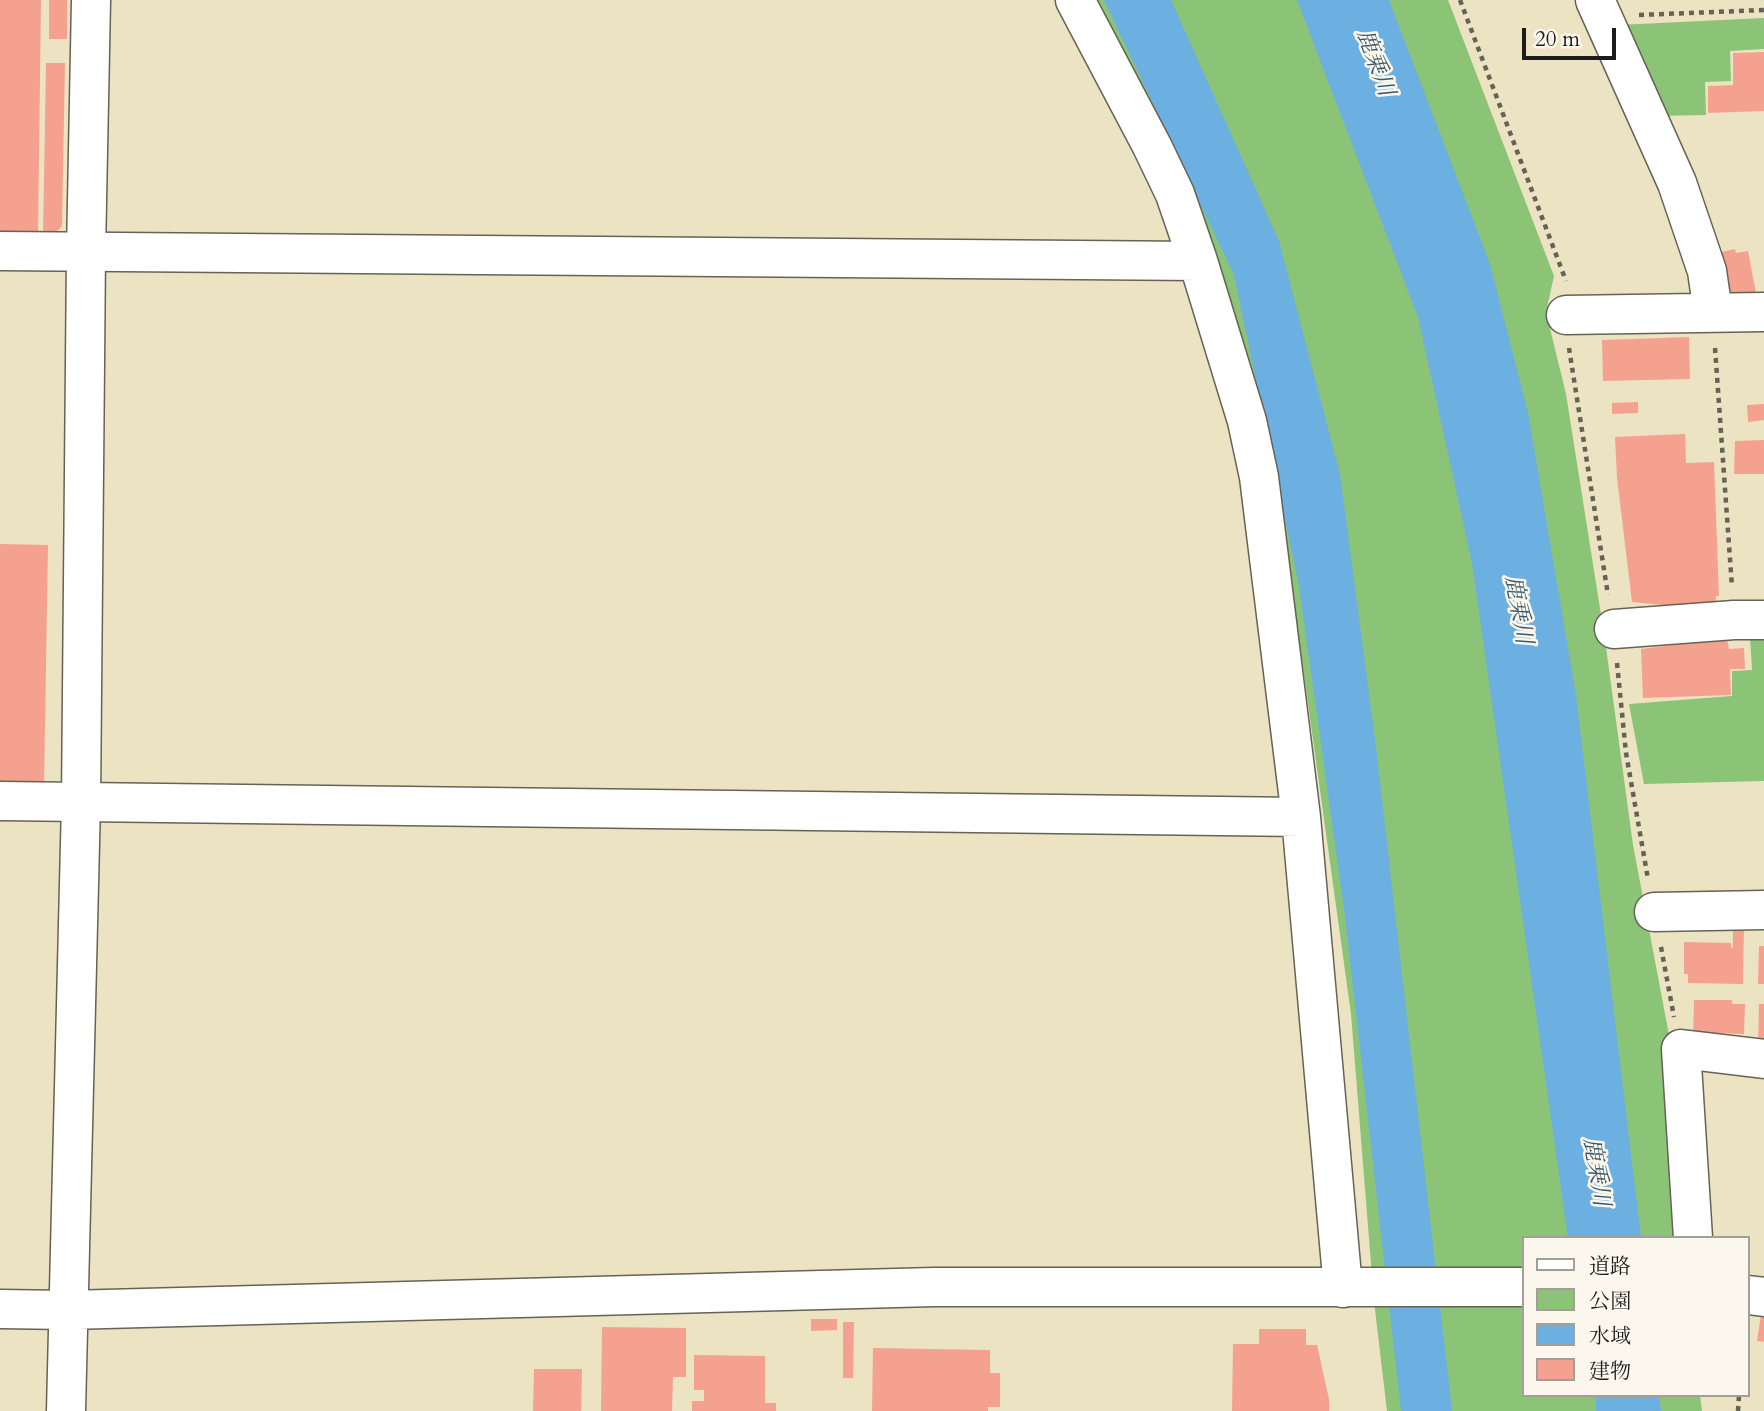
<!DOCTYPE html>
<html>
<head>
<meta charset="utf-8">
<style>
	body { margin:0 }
	#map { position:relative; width:1764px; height:1411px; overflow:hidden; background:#ece3c3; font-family:Cardo,"Noto Serif JP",serif }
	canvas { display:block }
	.legend { position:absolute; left:1522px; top:1236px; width:228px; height:161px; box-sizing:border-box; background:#fbf7ec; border:2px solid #a29f99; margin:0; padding:9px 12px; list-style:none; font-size:21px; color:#1c1c1c }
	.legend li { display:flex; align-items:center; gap:14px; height:35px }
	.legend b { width:35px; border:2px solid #a29f99 }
	.scale { position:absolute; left:1522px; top:28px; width:94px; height:32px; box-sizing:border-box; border:4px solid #1c1c1c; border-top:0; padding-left:9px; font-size:21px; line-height:24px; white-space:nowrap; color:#1c1c1c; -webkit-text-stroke:5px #fbf7ec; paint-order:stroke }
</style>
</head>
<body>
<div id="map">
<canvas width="1764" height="1411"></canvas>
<ul class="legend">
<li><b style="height:9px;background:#fff"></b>道路</li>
<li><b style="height:19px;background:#8bc377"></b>公園</li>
<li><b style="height:19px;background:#6bb0e1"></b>水域</li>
<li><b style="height:19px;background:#f5a190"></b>建物</li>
</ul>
<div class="scale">20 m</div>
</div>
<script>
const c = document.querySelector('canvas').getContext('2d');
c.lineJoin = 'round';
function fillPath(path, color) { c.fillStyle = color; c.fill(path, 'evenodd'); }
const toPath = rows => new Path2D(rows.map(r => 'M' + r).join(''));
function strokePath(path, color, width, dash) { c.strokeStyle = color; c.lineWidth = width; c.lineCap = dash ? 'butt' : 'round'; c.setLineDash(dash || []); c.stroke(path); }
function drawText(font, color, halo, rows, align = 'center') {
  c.font = font + ' Cardo,"Noto Serif JP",serif'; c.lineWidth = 5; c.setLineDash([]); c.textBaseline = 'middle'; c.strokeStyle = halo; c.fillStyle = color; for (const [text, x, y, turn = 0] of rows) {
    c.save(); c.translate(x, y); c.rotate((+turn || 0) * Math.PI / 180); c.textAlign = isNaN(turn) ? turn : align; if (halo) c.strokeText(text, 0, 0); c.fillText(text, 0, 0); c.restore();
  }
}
fillPath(toPath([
	[1096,0,1448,0,1554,276,1546,312,1566,394,1605,640,1633,845,1673,1056,1684,1238,1524,1238,1524,1395,1700,1395,1702,1411,1387,1411,1374,1301,1351,1014,1274,458,1208,229],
	[1764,18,1764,49,1730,51,1731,81,1705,82,1706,115,1656,116,1618,25],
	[1764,634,1764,781,1644,784,1629,704,1732,696,1732,671,1752,670,1750,635]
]), '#8bc377');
fillPath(toPath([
	[1104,0,1171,0,1279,241,1340,474,1376,747,1452,1411,1401,1411,1345,916,1299,586,1234,275],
	[1297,0,1389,0,1490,264,1528,413,1576,695,1641,1238,1568,1238,1472,563,1418,317],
	[1596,1395,1659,1395,1661,1411,1596,1411]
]), '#6bb0e1');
fillPath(toPath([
	[0,0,41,0,38,235,0,234],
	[49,0,67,0,67,39,49,39],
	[1764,52,1764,111,1708,113,1708,86,1733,85,1733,53],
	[46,63,65,63,62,226,53,236,43,236],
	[1735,249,1736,253,1748,251,1756,293,1731,301,1721,256,1722,256,1721,252],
	[1689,337,1690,379,1603,381,1602,340],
	[1638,402,1638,413,1612,414,1612,403],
	[1764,404,1764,420,1748,422,1747,405],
	[1685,434,1686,463,1714,462,1719,596,1716,596,1715,610,1632,602,1617,478,1615,437],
	[1764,440,1764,474,1734,474,1735,441],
	[0,544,48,545,44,786,0,786],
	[1727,638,1729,649,1744,648,1745,669,1730,669,1731,695,1643,698,1641,649],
	[1733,924,1744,924,1743,984,1688,983,1688,974,1684,974,1684,942,1731,943,1731,948,1733,948],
	[1759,946,1764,946,1764,984,1758,984],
	[1694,1000,1732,1000,1732,1004,1745,1004,1744,1034,1716,1033,1716,1039,1693,1039],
	[1759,1004,1764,1004,1764,1049,1758,1049],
	[1761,1315,1764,1316,1764,1342,1757,1341],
	[811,1319,837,1319,837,1330,811,1331],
	[843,1322,854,1322,853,1378,843,1378],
	[602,1327,686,1328,686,1377,673,1377,672,1411,601,1411],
	[1259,1329,1306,1329,1306,1345,1317,1345,1329,1399,1329,1411,1232,1411,1233,1344,1259,1344],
	[873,1348,990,1350,990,1373,1000,1373,1000,1407,988,1407,988,1411,872,1411],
	[694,1355,765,1356,765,1403,776,1403,776,1411,692,1411,692,1401,704,1401,704,1390,694,1390],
	[534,1369,582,1369,581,1411,533,1411]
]), '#f5a190');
const minor = toPath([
	[1075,0,1152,146,1175,194,1198,261,1247,421,1259,477,1301,817,1343,1288],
	[1595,0,1677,183,1707,271,1713,312],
	[0,251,1198,261],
	[1566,315,1764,312],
	[1614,629,1734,620,1764,620],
	[0,801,1301,817],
	[1654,912,1764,910],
	[1693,1238,1681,1049,1764,1059],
	[1748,1295,1764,1297]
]);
const tertiary = toPath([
	[0,1309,68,1310,934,1287,1524,1287],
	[66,1411,81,803,86,252,91,0]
]);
strokePath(minor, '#656256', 41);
strokePath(tertiary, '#656256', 41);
strokePath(toPath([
	[1460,0,1566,281],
	[1639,15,1764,10],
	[1569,348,1608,595],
	[1715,348,1732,587],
	[1617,663,1626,753,1648,879],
	[1661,947,1674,1017],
	[1738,1411,1739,1395]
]), '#656256', 4.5, [5, 5]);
strokePath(minor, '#fff', 38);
strokePath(tertiary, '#fff', 38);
drawText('italic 23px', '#3c576b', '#fbf7ec', [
	["鹿乗川",1374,63,70],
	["鹿乗川",1517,610,80],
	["鹿乗川",1595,1172,81]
]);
</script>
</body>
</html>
